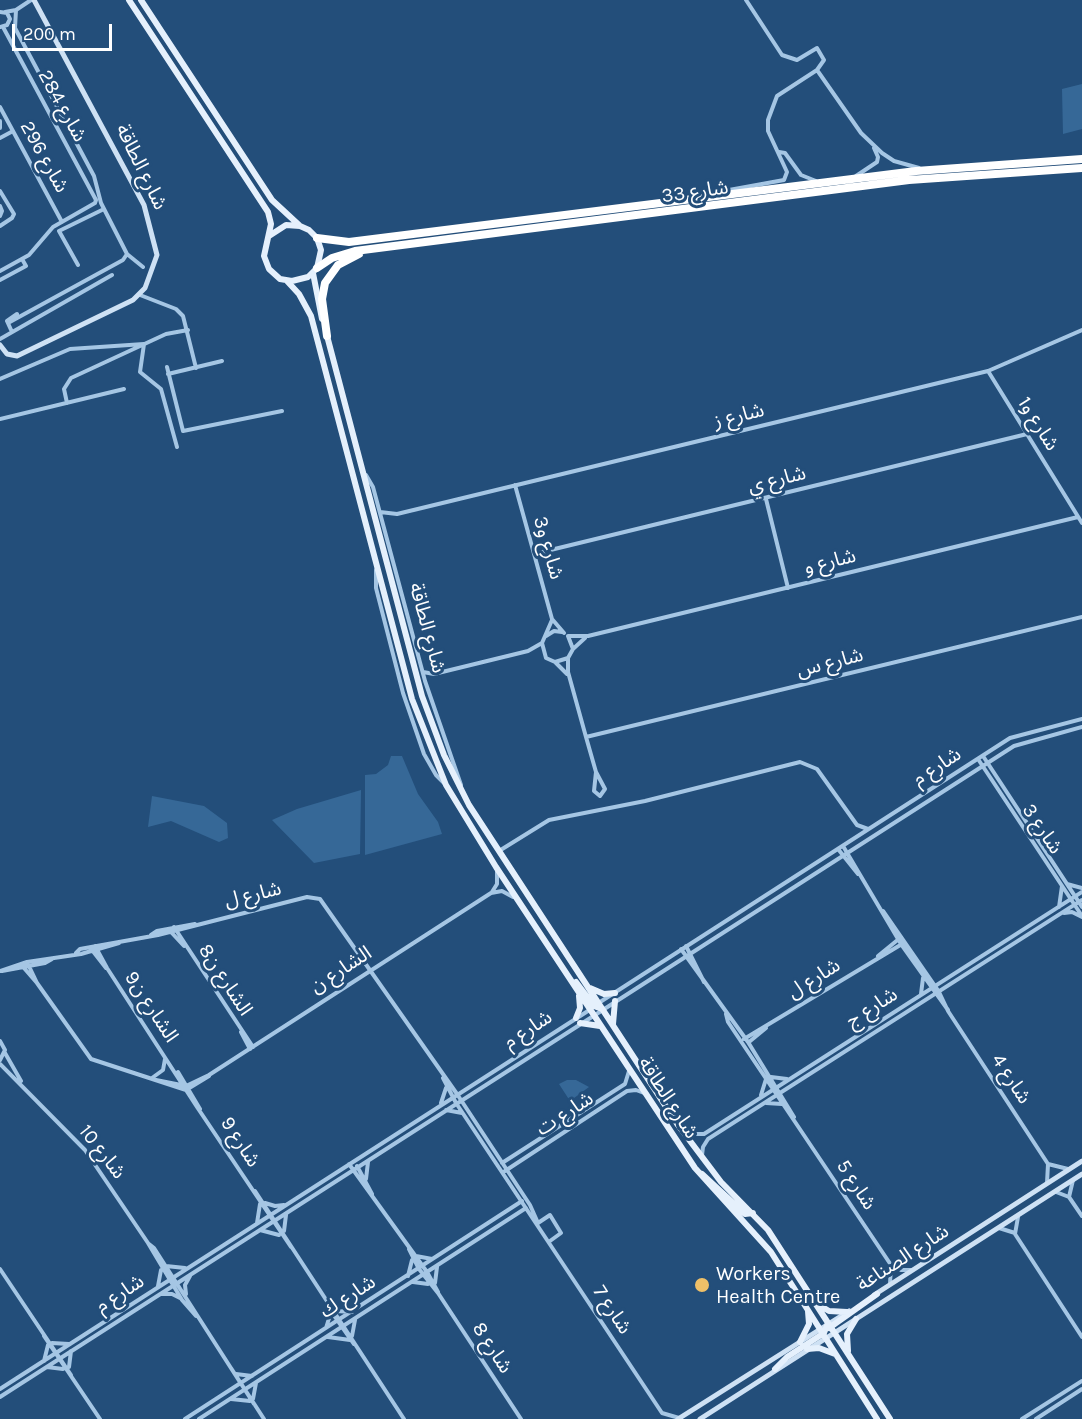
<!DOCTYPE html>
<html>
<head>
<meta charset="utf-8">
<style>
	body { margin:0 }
	#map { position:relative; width:1082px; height:1419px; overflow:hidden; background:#234e7a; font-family:Karla,sans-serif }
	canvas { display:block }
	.scale { position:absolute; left:12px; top:24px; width:100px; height:27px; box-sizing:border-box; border:3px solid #fff; border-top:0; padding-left:8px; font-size:18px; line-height:21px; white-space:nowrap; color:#fff; -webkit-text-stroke:4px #234e7a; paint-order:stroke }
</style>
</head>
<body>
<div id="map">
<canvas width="1082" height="1419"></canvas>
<div class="scale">200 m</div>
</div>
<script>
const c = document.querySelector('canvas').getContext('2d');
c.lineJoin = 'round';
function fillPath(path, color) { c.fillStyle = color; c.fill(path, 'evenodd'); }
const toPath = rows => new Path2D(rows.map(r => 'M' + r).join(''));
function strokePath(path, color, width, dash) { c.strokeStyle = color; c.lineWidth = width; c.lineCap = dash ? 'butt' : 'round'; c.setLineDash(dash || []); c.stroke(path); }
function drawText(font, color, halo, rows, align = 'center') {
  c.font = font + ' Karla,"Noto Sans Arabic",sans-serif'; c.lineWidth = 6; c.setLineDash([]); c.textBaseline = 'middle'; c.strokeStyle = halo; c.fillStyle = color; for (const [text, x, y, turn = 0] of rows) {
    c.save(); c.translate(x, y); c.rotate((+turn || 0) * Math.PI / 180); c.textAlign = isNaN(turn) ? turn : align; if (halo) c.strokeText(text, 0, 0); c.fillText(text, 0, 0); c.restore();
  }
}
fillPath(toPath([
	[1082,84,1082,129,1063,134,1062,89],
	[391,756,402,756,418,794,438,822,442,834,365,855,365,775,376,774,388,765],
	[361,790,360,854,314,863,272,820,297,809],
	[152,796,204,806,227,823,228,838,219,842,171,821,148,827],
	[567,1080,576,1080,589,1087,570,1101,559,1084]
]), '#366897');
strokePath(toPath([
	[0,12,7,13,10,19,7,25,0,27],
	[5,12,16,10,31,0],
	[817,70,861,133,882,153,894,161,919,168],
	[0,107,62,222],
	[0,121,0,128],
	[0,138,13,131],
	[779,152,785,153,801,175,816,181],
	[856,176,877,162,878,157,874,148],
	[0,191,14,214,12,218,0,226],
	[707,194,784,180,787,172,768,131,768,120,777,96,817,70,824,60,817,48,797,60,782,55,746,0],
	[0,206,2,211,0,216],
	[127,254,143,267],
	[78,265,59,231,104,209],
	[0,271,29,255,53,227,95,203,96,200,3,27],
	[0,280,26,266,22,259],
	[140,295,176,309,183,316,196,368],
	[8,323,123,260,127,254,101,203,94,176,15,28,16,10],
	[12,332,7,321,17,314],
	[0,339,112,275],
	[167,367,183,431,282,411],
	[988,371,1082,523],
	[168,374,222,361],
	[0,379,70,349,144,344,140,372,161,389,177,447],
	[67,403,64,389,71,378,166,334,188,330],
	[0,419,124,389],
	[366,475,373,487,425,681,461,785],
	[515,485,552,619,564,633],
	[766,499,788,588],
	[380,512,397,514,988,371,1082,330],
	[534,554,1027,434],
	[376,570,376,588,403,693,424,754,436,775,444,783],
	[552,620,542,643,546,658,555,662,568,658,573,649,568,636],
	[546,636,554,631,562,632],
	[568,636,588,636,1078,517],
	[573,649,585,638],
	[568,658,568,672,586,737,596,772,605,789,600,796,594,791,596,772],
	[556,663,567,674],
	[423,672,434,674,528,651,542,643],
	[586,737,1082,617],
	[983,756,1082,907],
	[978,759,1082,916],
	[843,846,901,944,948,1010],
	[838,849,858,874],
	[499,851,549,820,645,801,800,762,817,769,857,825,868,829],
	[1067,884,1082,888],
	[492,892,497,884,497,871],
	[1059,907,1062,886],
	[883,911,939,992,948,1011,1048,1164,1047,1183],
	[1064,913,1072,912,1082,917],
	[174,927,253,1047],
	[171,932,184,946],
	[151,935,157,931,195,924],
	[95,946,107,968,197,1107,291,1247],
	[686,946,704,982],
	[681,949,748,1042,794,1117],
	[92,950,106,968],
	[76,953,80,949,158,935,307,897,320,899,457,1094,530,1205,538,1223],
	[878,956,900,938],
	[27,962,37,983,91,1059,186,1090,209,1076],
	[24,968,37,983],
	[0,971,27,962,81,954,119,943],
	[2,971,45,963,52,959],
	[921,994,923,978],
	[597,1004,1010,738,1082,719],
	[726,1014,728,1022,891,1265,890,1284],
	[241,1032,250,1049],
	[744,1039,902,944],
	[0,1041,5,1050,0,1060],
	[749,1042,766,1028],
	[5,1053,21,1081],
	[0,1064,85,1150,148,1243,182,1300,196,1316],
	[178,1072,200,1109],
	[771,1077,787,1079],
	[152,1078,163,1070,165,1059],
	[443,1078,456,1103,662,1413,679,1418],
	[156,1080,186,1086,209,1075,491,893,502,891,513,897],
	[761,1095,766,1079],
	[441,1103,446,1088],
	[766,1103,782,1104],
	[446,1110,462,1113],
	[683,1129,692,1134,704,1134,1082,892],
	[702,1155,703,1147,708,1139,1082,900],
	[502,1163,625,1084,629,1071],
	[349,1164,427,1272,438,1292],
	[1048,1164,1068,1169],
	[357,1166,372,1194],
	[505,1171,627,1091,636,1090,644,1093],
	[366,1179,368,1162],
	[255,1191,404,1419],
	[1056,1192,1069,1197,1082,1216],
	[1069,1197,1073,1180],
	[265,1203,275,1206,284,1205],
	[1018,1217,1015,1234,1082,1337],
	[257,1223,260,1204],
	[538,1223,550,1215,561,1233,550,1241],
	[999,1228,1015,1233],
	[260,1230,279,1235],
	[284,1231,286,1215],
	[149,1244,154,1248,254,1404],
	[409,1249,419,1269,438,1293,521,1419],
	[416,1256,432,1259],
	[891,1265,901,1270,912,1270],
	[166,1266,185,1268],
	[0,1269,71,1375],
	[408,1276,412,1260],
	[413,1282,428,1284],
	[435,1283,437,1267],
	[158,1286,161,1270],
	[161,1294,172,1294,180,1298],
	[186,1294,185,1285,190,1276],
	[328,1303,331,1311,354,1344],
	[336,1311,352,1312],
	[326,1328,331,1312],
	[44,1336,100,1419],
	[352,1336,355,1320],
	[328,1337,350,1340],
	[52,1343,69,1344],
	[44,1361,48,1345],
	[47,1367,63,1369],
	[69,1367,71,1351],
	[231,1368,264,1419],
	[236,1374,252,1376],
	[0,1389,591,1009],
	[0,1397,1014,746,1082,727],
	[231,1399,250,1401],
	[253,1399,256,1383],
	[185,1419,522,1201],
	[199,1419,526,1208],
	[1022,1419,1082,1381],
	[1036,1419,1082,1389]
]), '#a5c6e4', 4);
strokePath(toPath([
	[0,345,7,354,17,356,133,300,145,288,157,255,144,205,34,0],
	[874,1295,1082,1161],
	[678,1419,849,1311],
	[700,1419,1082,1174]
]), '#cee1f4', 5);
strokePath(toPath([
	[129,0,268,212,271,224,264,256,269,269,280,279,292,281,308,277,317,268,321,250,317,238,309,230,300,226,286,225,269,236],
	[141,0,272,200,299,225],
	[313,273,322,319],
	[287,281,299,294,311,316,412,699,446,785,496,867,695,1168,771,1252,877,1419],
	[326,332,422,696,444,755,469,805,678,1125,721,1182,768,1230,890,1419],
	[576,982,594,1006,602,1009],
	[590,988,604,994,615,993],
	[576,1018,580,1008,579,996],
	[580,1023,600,1026],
	[613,1024,615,1001],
	[702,1174,745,1214,753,1213],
	[819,1305,829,1311,847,1312],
	[829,1328,877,1294],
	[800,1342,809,1324,808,1311],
	[807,1349,819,1348,835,1354],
	[848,1351,847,1334,856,1319],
	[775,1369,787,1357,824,1333,828,1323]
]), '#e5f0fc', 6);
strokePath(toPath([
	[317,238,349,242,916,171,1082,159],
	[317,268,332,258,355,251,909,180,1082,168],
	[327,336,322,299,325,283,338,265,359,254]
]), '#fff', 8);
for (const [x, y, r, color] of [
	[702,1285,8,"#efc068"]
]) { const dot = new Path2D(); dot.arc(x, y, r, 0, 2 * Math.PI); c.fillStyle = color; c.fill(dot); strokePath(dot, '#234e7a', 2); }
drawText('20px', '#fff', '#234e7a', [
	["شارع 284",62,106,61],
	["شارع 296",44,157,61],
	["شارع الطاقة",141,167,64],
	["شارع 33",695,192,-8],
	["شارع ز",739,416,-14],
	["شارع و1",1038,424,58],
	["شارع ي",777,480,-14],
	["شارع و3",548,548,74],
	["شارع و",830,562,-14],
	["شارع الطاقة",427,628,75],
	["شارع س",830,663,-14],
	["شارع م",937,767,-33],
	["شارع 3",1042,829,56],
	["شارع ل",253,895,-13],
	["الشارع ن",341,970,-33],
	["شارع ل",814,979,-32],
	["الشارع ن8",225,980,57],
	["الشارع ن9",151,1007,57],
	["شارع ج",872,1008,-33],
	["شارع م",528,1030,-33],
	["شارع 4",1011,1079,57],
	["شارع الطاقة",668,1098,57],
	["شارع ت",565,1114,-33],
	["شارع 9",240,1142,57],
	["شارع 10",102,1152,52],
	["شارع 5",856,1185,57],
	["شارع الصناعة",903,1258,-33],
	["شارع م",120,1294,-33],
	["شارع ك",348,1297,-33],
	["شارع 7",612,1310,57],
	["شارع 8",492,1348,57]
]);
drawText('20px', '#fff', '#234e7a', [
	["Workers",716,1274],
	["Health Centre",716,1297]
], 'left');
</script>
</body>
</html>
